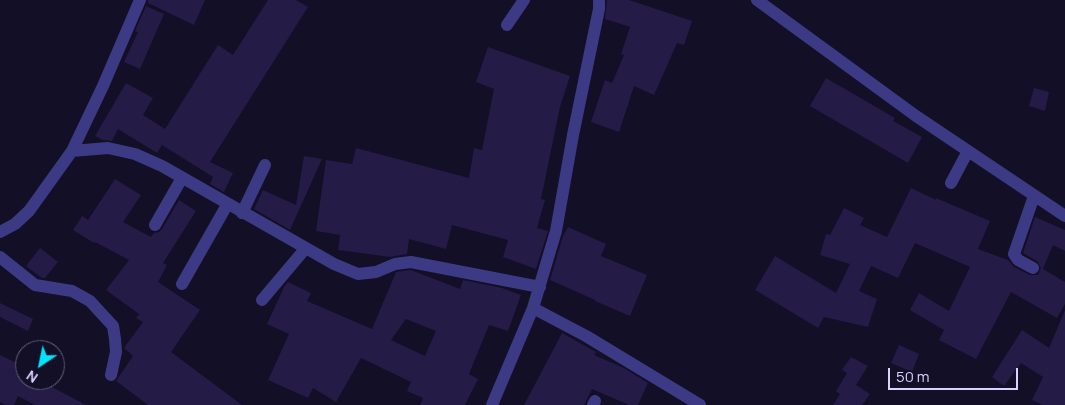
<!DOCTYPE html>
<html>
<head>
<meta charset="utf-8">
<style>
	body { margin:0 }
	#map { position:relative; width:1065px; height:405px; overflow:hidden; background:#130f26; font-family:Manrope,sans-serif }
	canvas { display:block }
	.north { position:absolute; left:15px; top:340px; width:50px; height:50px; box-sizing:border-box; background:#130f26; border:1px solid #625e7d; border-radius:50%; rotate:214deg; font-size:14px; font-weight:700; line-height:20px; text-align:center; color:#d9d4ff }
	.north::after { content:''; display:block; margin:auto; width:18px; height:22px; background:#00e5ff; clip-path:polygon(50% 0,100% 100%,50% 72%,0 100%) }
	.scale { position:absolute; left:888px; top:368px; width:130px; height:22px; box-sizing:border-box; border:2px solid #d9d4ff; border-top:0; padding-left:6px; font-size:15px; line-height:18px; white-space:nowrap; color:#d9d4ff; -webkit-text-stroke:4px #130f26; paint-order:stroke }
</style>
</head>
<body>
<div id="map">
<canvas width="1065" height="405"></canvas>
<div class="north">N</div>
<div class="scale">50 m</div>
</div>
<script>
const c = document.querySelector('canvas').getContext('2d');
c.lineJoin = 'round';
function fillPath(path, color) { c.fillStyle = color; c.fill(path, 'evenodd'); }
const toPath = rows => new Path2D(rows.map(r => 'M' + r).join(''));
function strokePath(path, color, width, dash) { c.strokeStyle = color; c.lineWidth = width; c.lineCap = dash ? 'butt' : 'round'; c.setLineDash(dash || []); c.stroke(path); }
fillPath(toPath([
	[148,0,205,0,194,25,148,3],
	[268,0,296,0,308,7,210,162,233,173,224,192,210,184,213,177,162,145,157,153,118,129,112,141,103,140,95,136,126,83,153,98,143,115,165,129,218,45,233,55],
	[607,0,629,0,692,21,684,45,677,43,654,95,634,86,619,132,591,122,605,80,612,83,624,55,621,54,630,27,605,19],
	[146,6,164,14,140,69,124,62,138,32,135,31],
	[488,47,570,76,560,107,541,199,545,200,537,228,548,231,536,269,503,257,508,240,452,225,446,249,409,239,407,254,390,257,338,250,340,235,316,231,326,160,352,164,356,148,469,178,474,148,482,150,494,89,476,82],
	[826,78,895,118,893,121,922,137,908,163,810,106],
	[1034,88,1049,92,1045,111,1029,106],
	[304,156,322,159,290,230,254,209,263,190,296,205],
	[115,179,141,195,123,222,151,237,154,233,159,232,162,229,179,200,196,211,163,263,167,265,158,282,200,310,171,352,242,405,148,405,116,381,133,356,124,348,143,322,136,318,139,314,106,290,129,260,95,242,94,243,73,230,82,216,88,220],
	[911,188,936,200,936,198,990,221,978,249,1008,260,1014,267,1030,275,1038,275,1041,268,1037,261,1023,253,1035,217,1065,230,1065,251,1053,245,1043,269,1065,282,1065,304,1057,318,1011,292,976,359,939,340,944,330,910,310,919,293,949,311,970,267,915,243,898,278,871,266,859,291,877,299,868,327,824,317,818,328,755,290,775,256,836,293,850,264,820,255,826,234,830,235,844,208,864,218,860,225,887,237],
	[568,227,606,244,601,256,647,275,630,316,595,301,595,300,550,280,563,236],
	[40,248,58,262,45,278,42,278,26,266],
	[411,270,460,289,463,280,502,288,521,295,508,331,489,325,469,374,478,379,465,405,420,405,423,398,407,391,411,382,361,358,336,402,313,388,308,398,268,380,289,334,267,324,284,287,288,282,311,293,307,301,372,329,396,272],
	[406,319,436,331,425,356,391,340],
	[0,303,33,319,28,331,0,317],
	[1065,310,1065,405,1043,405,1032,400,1043,377,1021,363,1004,386,992,377,1022,330,1049,348],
	[562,333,596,352,594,355,624,368,648,383,638,405,629,405,592,389,584,405,524,405],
	[899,345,919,354,912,372,891,363],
	[0,355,25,367,25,380,39,380,86,405,35,405,18,396,14,405,6,405,0,402],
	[851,357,868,366,856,385,870,394,862,405,833,405,840,394,836,391,847,373,842,370]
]), '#241b47');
strokePath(toPath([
	[757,0,916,116,1065,216],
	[507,25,524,0],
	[72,151,108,148,135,154,162,166,334,264,358,274,376,272,395,264,411,262,540,287],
	[951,183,968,151],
	[242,213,265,165],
	[155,225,182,178],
	[0,232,15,224,29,211,72,151,103,86,140,0],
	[0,257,35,285,72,291,90,301,100,312,113,326,115,339,116,352,111,375],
	[1033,268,1018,260,1014,254,1034,196],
	[182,284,227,205],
	[262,300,305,249],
	[533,308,586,336,700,405],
	[492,405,533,308,556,231,573,135,599,9,599,0],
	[593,405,595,401]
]), '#3d3a85', 12);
</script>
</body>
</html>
